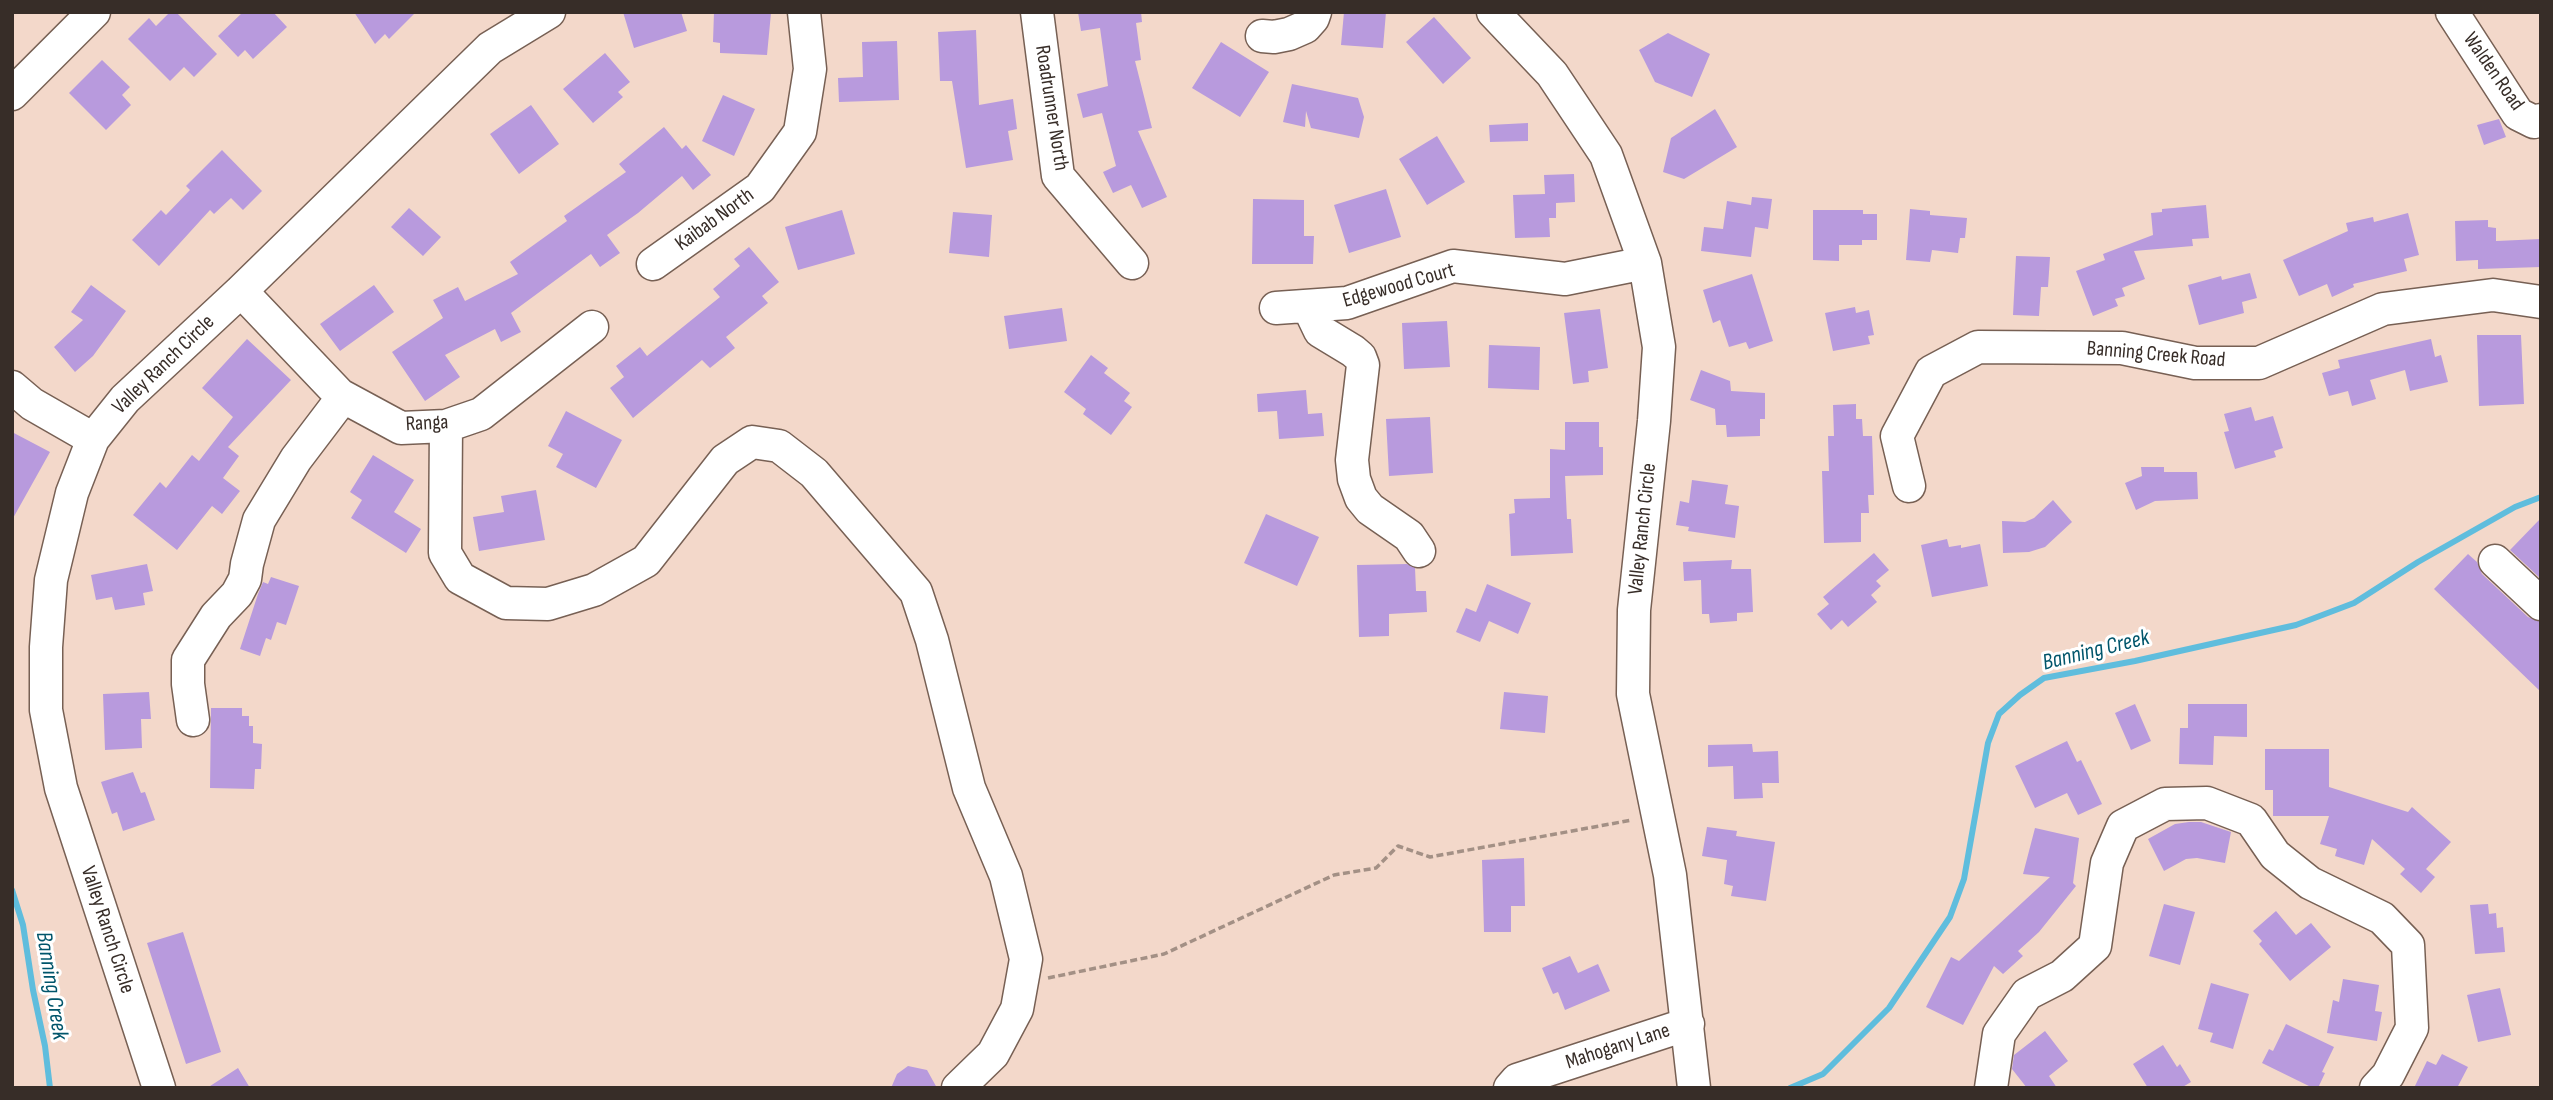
<!DOCTYPE html>
<html>
<head>
<meta charset="utf-8">
<style>
	body { margin:0 }
	#map { position:relative; width:2553px; height:1100px; overflow:hidden; background:#f3d8ca; font-family:"Sofia Sans Condensed",sans-serif }
	canvas { display:block }
	.frame { position:absolute; inset:0; border:14px solid #372d28; pointer-events:none }
</style>
</head>
<body>
<div id="map">
<canvas width="2553" height="1100"></canvas>
<div class="frame"></div>
</div>
<script>
const c = document.querySelector('canvas').getContext('2d');
c.lineJoin = 'round';
const toPath = rows => new Path2D(rows.map(r => 'M' + r).join(''));
function strokePath(path, color, width, dash) { c.strokeStyle = color; c.lineWidth = width; c.lineCap = dash ? 'butt' : 'round'; c.setLineDash(dash || []); c.stroke(path); }
function fillPath(path, color) { c.fillStyle = color; c.fill(path, 'evenodd'); }
function drawText(font, color, halo, rows, align = 'center') {
  c.font = font + ' "Sofia Sans Condensed",sans-serif'; c.lineWidth = 6; c.setLineDash([]); c.textBaseline = 'middle'; c.strokeStyle = halo; c.fillStyle = color; for (const [text, x, y, turn = 0] of rows) {
    c.save(); c.translate(x, y); c.rotate((+turn || 0) * Math.PI / 180); c.textAlign = isNaN(turn) ? turn : align; if (halo) c.strokeText(text, 0, 0); c.fillText(text, 0, 0); c.restore();
  }
}
strokePath(toPath([
	[12,890,23,925,33,990,45,1046,50,1088],
	[1790,1088,1823,1074,1889,1008,1950,917,1964,879,1988,743,1999,714,2020,695,2044,678,2135,661,2296,625,2354,603,2418,562,2515,507,2541,497]
]), '#5fbddd', 6);
fillPath(toPath([
	[170,12,176,12,217,54,194,77,184,67,170,81,128,39,149,18,156,26],
	[243,12,273,12,287,27,253,59,245,50,238,57,218,36],
	[354,12,416,12,389,39,385,34,375,44],
	[623,12,681,12,687,31,634,48],
	[714,12,771,13,767,55,720,53,720,43,713,42],
	[1078,12,1141,12,1142,22,1136,23,1141,60,1135,61,1152,128,1138,131,1167,197,1142,208,1131,185,1113,193,1103,172,1116,166,1102,113,1083,118,1077,94,1108,86,1100,28,1081,31],
	[1344,12,1386,12,1383,48,1341,45],
	[1434,17,1471,58,1443,84,1406,42],
	[976,30,979,105,1013,99,1017,129,1008,131,1013,160,966,168,952,81,940,81,938,32],
	[1668,33,1710,54,1692,97,1655,82,1639,50],
	[897,41,899,100,839,102,838,78,863,77,862,42],
	[1221,42,1269,72,1240,117,1192,88],
	[605,53,630,82,618,92,623,97,593,123,563,89],
	[102,60,130,87,122,95,131,105,106,130,69,93],
	[1292,84,1358,98,1364,117,1359,138,1311,128,1306,111,1305,127,1283,122],
	[723,95,755,109,734,156,702,141],
	[531,105,559,144,519,174,490,134],
	[1715,109,1737,147,1684,179,1663,172,1671,138],
	[2499,119,2506,137,2484,145,2477,125],
	[1528,123,1528,141,1490,142,1489,125],
	[664,127,682,149,686,145,711,175,693,190,682,176,638,213,607,235,620,253,600,267,591,254,511,313,521,332,501,342,495,329,445,355,460,377,425,401,392,352,443,318,433,300,458,287,465,301,518,274,510,262,567,221,564,216,626,172,619,164],
	[1437,136,1465,182,1427,205,1399,159],
	[222,150,262,191,243,210,231,198,214,214,210,210,159,266,132,240,161,210,166,215,190,190,186,186],
	[1574,174,1575,202,1556,203,1556,218,1549,218,1550,237,1515,238,1513,195,1545,194,1544,175],
	[1386,189,1401,237,1349,253,1334,205],
	[1752,197,1772,199,1768,229,1755,227,1751,257,1701,251,1704,227,1723,229,1727,201,1751,205],
	[1253,199,1304,200,1304,236,1314,236,1313,264,1252,264],
	[2206,205,2209,238,2192,239,2193,246,2134,251,2145,279,2122,288,2125,296,2115,299,2118,306,2093,316,2076,271,2105,260,2103,254,2153,235,2151,213,2162,212,2162,209],
	[409,208,441,237,423,256,391,227],
	[1910,209,1930,211,1930,215,1967,218,1965,238,1960,238,1958,253,1932,250,1930,262,1906,260],
	[842,210,855,254,798,270,785,227],
	[1813,210,1863,210,1863,214,1877,214,1877,240,1862,240,1862,245,1839,245,1839,261,1813,260],
	[953,212,992,215,989,257,949,253],
	[2408,213,2419,255,2404,259,2407,271,2353,284,2354,287,2332,297,2327,284,2299,296,2283,260,2348,231,2346,223,2373,217,2374,222],
	[2488,220,2488,227,2496,228,2496,241,2541,239,2541,267,2478,269,2478,260,2456,261,2455,221],
	[749,247,779,282,762,296,768,303,726,337,735,348,710,368,702,360,633,418,610,388,624,377,616,366,640,347,647,356,720,297,713,289,740,266,734,259],
	[2016,256,2050,257,2048,287,2041,287,2039,316,2013,315],
	[2250,273,2257,298,2242,302,2244,313,2199,325,2188,285,2221,276,2222,280],
	[1752,274,1773,341,1749,349,1746,342,1729,347,1720,320,1713,323,1703,290],
	[91,285,126,311,93,356,75,372,54,347,83,320,71,312],
	[374,285,394,312,340,351,320,324],
	[1855,307,1856,313,1869,310,1874,335,1868,336,1870,344,1833,351,1825,313],
	[1062,308,1067,341,1009,349,1004,316],
	[1600,309,1608,368,1588,371,1589,382,1573,384,1564,313],
	[1447,321,1450,367,1404,369,1402,323],
	[2477,335,2521,335,2524,404,2479,406],
	[247,339,291,380,228,447,239,456,223,478,240,491,222,514,212,506,177,550,133,515,160,482,166,488,192,455,199,461,233,417,202,388],
	[2431,339,2435,357,2441,355,2448,382,2410,391,2405,370,2370,380,2376,399,2352,406,2348,391,2329,396,2322,373,2340,368,2338,360],
	[1489,345,1540,347,1539,390,1488,388],
	[1091,355,1108,368,1104,373,1130,393,1124,401,1132,407,1111,435,1083,414,1086,409,1064,392],
	[1701,370,1730,381,1731,391,1765,393,1765,419,1760,419,1760,436,1727,437,1726,425,1716,425,1715,409,1690,400],
	[1306,390,1308,414,1322,413,1324,436,1279,439,1277,411,1258,412,1257,394],
	[1856,404,1856,419,1862,419,1863,436,1872,436,1874,495,1868,495,1869,513,1861,513,1861,542,1824,543,1822,471,1829,471,1828,436,1834,436,1833,405],
	[2251,407,2255,421,2273,416,2283,448,2274,451,2276,457,2235,469,2224,432,2229,431,2224,414],
	[566,411,622,440,596,488,556,467,563,454,548,446],
	[1430,417,1433,473,1389,476,1386,419],
	[1565,422,1599,422,1599,447,1603,447,1603,475,1565,476,1567,519,1571,519,1573,553,1511,556,1509,514,1515,513,1514,499,1550,498,1550,449,1565,450],
	[12,432,50,452,12,520],
	[373,455,414,480,394,512,421,529,406,553,351,518,362,500,350,492],
	[2141,467,2164,467,2164,472,2197,472,2198,499,2155,501,2136,510,2125,483,2142,476],
	[1692,480,1728,485,1725,504,1739,506,1735,538,1688,531,1689,527,1676,525,1680,501,1689,503],
	[536,490,545,540,479,551,473,517,504,512,501,496],
	[2053,500,2072,522,2045,547,2029,552,2003,553,2002,521,2025,522,2034,518],
	[1266,514,1319,537,1297,586,1244,563],
	[2541,518,2541,579,2510,550],
	[1947,539,1949,547,1961,545,1961,548,1980,544,1988,586,1932,597,1921,545],
	[1874,553,1889,570,1876,581,1881,586,1871,595,1877,602,1848,627,1842,620,1831,630,1817,614,1829,604,1823,597],
	[2468,554,2477,562,2482,574,2528,617,2541,622,2541,692,2434,589],
	[1732,560,1731,569,1751,569,1753,612,1737,613,1737,621,1710,623,1709,614,1702,614,1701,580,1684,581,1683,562],
	[147,564,153,591,143,593,145,605,115,610,112,597,96,600,91,575],
	[1407,564,1415,568,1416,591,1426,591,1427,612,1389,614,1389,636,1359,637,1357,565],
	[271,577,299,586,286,625,277,622,271,640,266,638,260,656,240,649,258,594,263,582,268,584],
	[1487,584,1531,603,1518,634,1489,621,1480,642,1456,632,1466,608,1476,612],
	[149,692,151,719,141,719,142,748,105,750,103,694],
	[1504,692,1548,696,1545,733,1500,729],
	[2135,704,2151,741,2131,750,2115,713],
	[2188,704,2247,704,2247,737,2214,736,2213,765,2179,764,2180,728,2188,728],
	[211,708,242,708,242,716,249,716,249,726,253,726,253,743,262,744,261,769,255,769,254,789,210,788],
	[2067,741,2077,762,2081,760,2102,804,2078,815,2067,793,2035,808,2015,766],
	[1752,744,1753,752,1778,751,1779,783,1762,783,1763,798,1734,799,1733,766,1708,767,1708,745],
	[2265,749,2329,749,2329,787,2408,812,2412,807,2451,842,2426,869,2435,877,2421,893,2400,874,2405,869,2372,839,2364,865,2335,856,2337,849,2320,844,2329,816,2273,816,2273,790,2265,790],
	[133,772,141,793,145,792,155,820,123,831,117,812,112,814,101,782],
	[2189,822,2201,822,2231,832,2225,863,2197,858,2186,859,2164,871,2148,839,2175,824],
	[1707,827,1737,831,1736,836,1775,842,1766,901,1731,896,1733,886,1724,884,1727,860,1702,856],
	[2035,828,2079,838,2073,883,2076,886,2039,932,2018,951,2023,956,2003,974,1994,966,1963,1025,1926,1007,1951,957,1959,961,2050,877,2023,874],
	[1524,858,1525,906,1511,906,1511,932,1484,932,1482,860],
	[2164,904,2195,912,2180,965,2149,956],
	[2488,904,2489,914,2496,913,2497,928,2503,927,2505,952,2475,954,2470,905],
	[2276,911,2296,935,2311,923,2331,947,2290,981,2259,944,2262,941,2253,931],
	[183,932,221,1052,186,1064,147,943],
	[1570,956,1578,973,1598,964,1610,991,1565,1010,1558,992,1553,994,1542,968],
	[2343,979,2379,985,2375,1011,2382,1012,2377,1041,2327,1033,2333,1000,2339,1002],
	[2211,983,2249,994,2233,1049,2210,1042,2213,1033,2198,1029],
	[2500,988,2511,1035,2478,1042,2467,995],
	[2286,1024,2334,1047,2322,1072,2325,1073,2318,1088,2313,1088,2262,1063,2269,1049,2273,1051],
	[2045,1031,2068,1061,2049,1076,2057,1088,2027,1088,2012,1069,2014,1055],
	[2163,1045,2177,1067,2180,1064,2191,1082,2181,1088,2148,1088,2133,1064],
	[2442,1054,2468,1067,2457,1088,2414,1088,2427,1061,2436,1065],
	[908,1066,927,1070,937,1088,891,1088,897,1074],
	[238,1068,250,1088,207,1088]
]), '#b89add');
const minor = toPath([
	[1037,12,1058,176,1132,263],
	[1493,12,1552,74,1606,155,1645,263,1659,347,1654,421,1634,610,1633,694,1670,875,1694,1088],
	[2452,12,2518,114,2534,122,2541,120],
	[1262,36,1274,37,1289,34,1305,27,1313,18,1315,12],
	[12,94,94,12],
	[653,264,760,188,800,132,810,69,804,12],
	[241,291,340,395,401,428,446,426,481,414,592,327],
	[1308,306,1320,331,1353,351,1360,357,1363,365,1352,460,1354,479,1361,498,1370,509,1409,536,1419,551],
	[1276,308,1347,303,1453,266,1565,279,1645,263],
	[12,387,32,404,93,439],
	[446,426,445,553,460,578,506,603,548,604,594,590,646,561,725,460,752,442,779,446,814,473,916,592,932,640,969,788,1006,876,1026,959,1017,1009,993,1054,958,1088],
	[1909,486,1897,436,1931,372,1978,347,2122,348,2195,363,2259,363,2383,309,2493,295,2541,302],
	[2495,561,2541,604],
	[193,720,188,684,188,660,216,616,237,594,245,579,247,564,259,520,296,459,343,397],
	[159,1088,61,788,46,710,46,647,51,580,72,493,93,439,125,399,241,291,490,48,549,12],
	[1510,1088,1517,1080,1688,1024],
	[1991,1088,1999,1034,2027,994,2062,976,2095,946,2107,863,2123,826,2165,804,2207,803,2251,820,2275,855,2310,883,2382,918,2408,945,2412,1028,2388,1075,2376,1088]
]);
strokePath(minor, '#776054', 35);
strokePath(toPath([
	[1048,978,1164,954,1334,875,1376,868,1398,846,1430,857,1632,820]
]), '#a39085', 3.5, [7, 3.5]);
strokePath(minor, '#fff', 32);
drawText('21px', '#372d28', '#fff', [
	["Walden Road",2493,72,55],
	["Roadrunner North",1051,108,81],
	["Kaibab North",715,220,-36],
	["Edgewood Court",1399,286,-16],
	["Banning Creek Road",2156,355,5],
	["Valley Ranch Circle",164,365,-44],
	["Ranga",427,424,-3],
	["Valley Ranch Circle",1643,529,-84],
	["Valley Ranch Circle",107,930,72],
	["Mahogany Lane",1618,1047,-18]
]);
drawText('italic 23px', '#00556b', '#fff', [
	["Banning Creek",2096,651,-14],
	["Banning Creek",51,986,81]
]);
</script>
</body>
</html>
